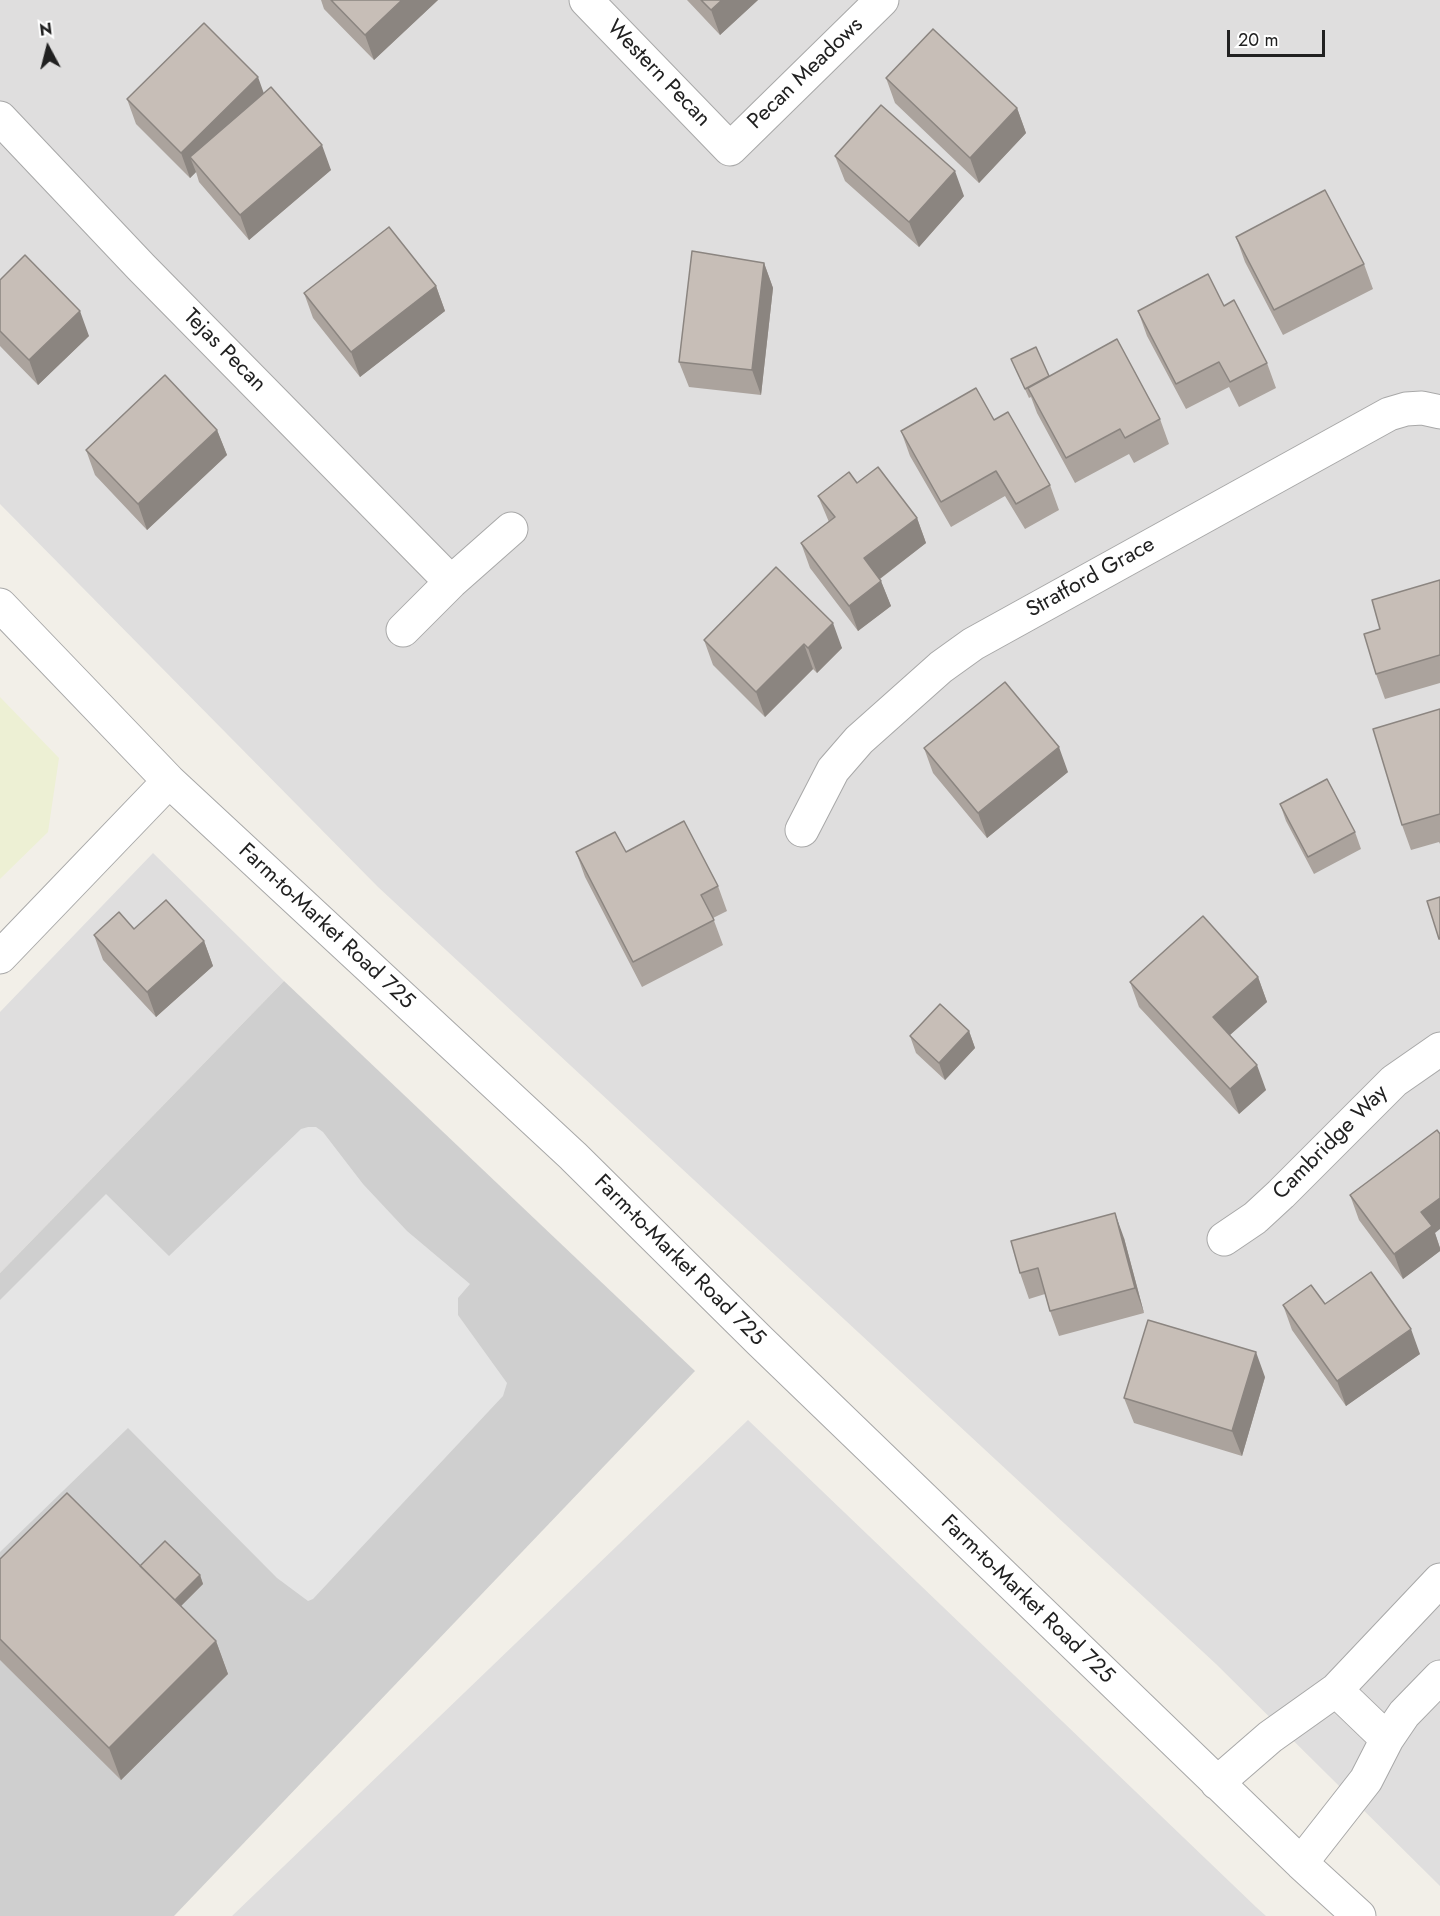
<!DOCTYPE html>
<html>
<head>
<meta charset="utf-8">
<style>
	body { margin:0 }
	#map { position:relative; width:1440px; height:1916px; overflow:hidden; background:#f2efe8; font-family:Jost,sans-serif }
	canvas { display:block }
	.north { position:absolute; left:18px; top:18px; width:60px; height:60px; -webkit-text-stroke:4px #fff; paint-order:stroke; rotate:353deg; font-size:16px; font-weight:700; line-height:24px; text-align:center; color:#212121 }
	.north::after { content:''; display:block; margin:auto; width:21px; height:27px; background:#212121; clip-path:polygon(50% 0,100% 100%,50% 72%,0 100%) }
	.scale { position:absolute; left:1227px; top:30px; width:98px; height:27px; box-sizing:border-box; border:3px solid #212121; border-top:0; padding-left:8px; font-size:18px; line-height:21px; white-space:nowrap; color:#212121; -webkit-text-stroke:4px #fff; paint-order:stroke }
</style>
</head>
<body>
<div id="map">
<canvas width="1440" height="1916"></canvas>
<div class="north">N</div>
<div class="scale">20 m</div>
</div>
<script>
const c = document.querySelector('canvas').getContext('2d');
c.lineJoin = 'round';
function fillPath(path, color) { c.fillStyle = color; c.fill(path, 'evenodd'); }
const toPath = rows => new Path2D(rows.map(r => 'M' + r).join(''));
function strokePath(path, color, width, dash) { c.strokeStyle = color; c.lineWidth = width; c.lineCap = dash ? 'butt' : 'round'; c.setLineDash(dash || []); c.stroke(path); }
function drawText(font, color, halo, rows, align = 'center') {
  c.font = font + ' Jost,sans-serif'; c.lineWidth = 5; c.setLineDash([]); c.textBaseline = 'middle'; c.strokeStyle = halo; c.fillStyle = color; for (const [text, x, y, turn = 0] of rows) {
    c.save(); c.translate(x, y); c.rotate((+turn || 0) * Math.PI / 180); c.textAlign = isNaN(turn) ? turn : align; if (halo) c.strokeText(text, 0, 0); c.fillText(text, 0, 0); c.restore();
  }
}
fillPath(toPath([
	[0,0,1440,0,1440,1886,1216,1664,378,887,0,504],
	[153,853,284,981,0,1273,0,1012],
	[748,1420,1256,1907,1266,1916,232,1916]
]), '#dfdede');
fillPath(toPath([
	[284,981,695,1371,174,1916,0,1916,0,1273]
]), '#cfcfcf');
fillPath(toPath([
	[0,697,59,758,48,832,0,879]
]), '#edf0d4');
fillPath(toPath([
	[308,1127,316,1127,323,1132,363,1184,407,1231,470,1284,458,1298,458,1315,507,1383,503,1396,313,1599,308,1601,277,1578,128,1428,0,1552,0,1300,106,1194,169,1256,301,1129]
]), '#e5e5e5');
const minor = toPath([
	[586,0,730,149,882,0],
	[0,118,141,267,451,582],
	[0,605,169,781,573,1156,760,1341,1301,1863,1359,1916],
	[403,630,451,582,511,529],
	[802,830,833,770,859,740,941,667,973,644,1389,414,1406,409,1422,408,1440,412],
	[0,957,169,781],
	[1224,1239,1255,1218,1281,1194,1394,1081,1440,1049],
	[1336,1690,1387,1739],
	[1217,1783,1270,1737,1336,1690,1440,1580],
	[1301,1863,1366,1780,1387,1739,1404,1714,1440,1677]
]);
strokePath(minor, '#a8a8a8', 35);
strokePath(minor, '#fff', 33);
fillPath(toPath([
	[321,0,438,0,374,60,324,9],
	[687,0,758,0,720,35],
	[886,78,1017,108,1026,133,979,183,895,103],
	[264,94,331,170,249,240,199,182,196,172,190,178,136,124,127,99],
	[835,156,964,196,919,247,845,181],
	[1236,237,1364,264,1373,289,1283,335,1245,262],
	[764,263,773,288,761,395,689,387,679,362],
	[0,280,89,336,38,385,0,346],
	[436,286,445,311,360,377,313,318,304,293],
	[1224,306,1267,363,1276,388,1239,407,1229,387,1186,409,1147,336,1138,311],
	[1011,359,1049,376,1160,419,1169,444,1134,463,1129,454,1075,483,1037,413,1031,397,1029,398],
	[994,420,1050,485,1059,510,1025,529,1005,496,951,527,910,456,901,431],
	[217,430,227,455,147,530,95,475,86,450],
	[857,483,917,518,926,543,880,579,891,606,858,631,810,568,801,543,829,522,818,496],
	[776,567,842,648,817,673,813,669,765,717,713,665,704,640],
	[1440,580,1440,683,1385,699,1376,674,1380,629],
	[1440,709,1440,844,1439,842,1411,850,1402,825],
	[924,748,1068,772,987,838,933,773],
	[1280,804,1355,832,1361,849,1314,874,1286,821],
	[576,852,626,852,718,886,727,911,713,918,723,945,642,987,585,877],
	[94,935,204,941,213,966,156,1017,103,960],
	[1258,977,1267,1002,1230,1035,1266,1090,1239,1114,1139,1007,1130,982],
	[969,1031,975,1048,945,1080,916,1053,910,1036],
	[1350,1195,1435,1233,1440,1248,1440,1251,1403,1279,1359,1220],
	[1124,1238,1144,1313,1059,1336,1050,1311,1045,1294,1029,1299,1020,1273],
	[1325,1304,1420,1354,1346,1406,1292,1330,1283,1305],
	[1265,1377,1242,1456,1134,1423,1124,1398],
	[0,1559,140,1566,200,1575,203,1584,181,1606,216,1641,228,1674,121,1780,0,1660]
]), '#aba39d');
fillPath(toPath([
	[402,0,438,0,374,60,365,35],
	[722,0,758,0,720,35,711,10],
	[258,77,267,102,190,157,196,172,190,178,181,153],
	[1017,108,1026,133,979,183,970,158],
	[322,145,331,170,249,240,240,215],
	[955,171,964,196,919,247,909,222],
	[764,263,773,288,761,395,752,370],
	[436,286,445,311,360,377,351,352],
	[80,311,89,336,38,385,29,360],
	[217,430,227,455,147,530,138,504],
	[917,518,926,543,873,584,864,558],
	[881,581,891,606,858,631,849,606],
	[833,623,842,648,817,673,808,648],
	[804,644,813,669,765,717,756,692],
	[1059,747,1068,772,987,838,978,813],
	[204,941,213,966,156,1017,147,992],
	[1258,977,1267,1002,1222,1042,1213,1017],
	[969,1031,975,1048,945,1080,939,1063],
	[1257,1065,1266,1090,1239,1114,1230,1089],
	[1440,1198,1440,1229,1435,1233,1440,1248,1440,1251,1403,1279,1394,1254,1421,1212],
	[1115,1213,1124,1238,1144,1313,1135,1288],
	[1411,1329,1420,1354,1346,1406,1337,1381],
	[1256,1352,1265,1377,1242,1456,1232,1431],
	[200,1575,203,1584,171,1616,168,1608],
	[216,1641,228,1674,121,1780,109,1748]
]), '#8b8580');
const building = toPath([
	[331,0,402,0,365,35,331,0],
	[701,0,722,0,711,10,701,0],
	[204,23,258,77,181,153,127,99,204,23],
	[933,29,1017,108,970,158,886,78,933,29],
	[271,87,322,145,240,215,190,157,271,87],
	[881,105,955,171,909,222,835,156,881,105],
	[1325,190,1364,264,1274,310,1236,237,1325,190],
	[389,227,436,286,351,352,304,293,389,227],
	[692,251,764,263,752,370,679,362,692,251],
	[25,255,80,311,29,360,0,331,0,280,25,255],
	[1208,274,1224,306,1234,300,1267,363,1230,382,1219,362,1176,384,1138,311,1208,274],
	[1117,339,1160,419,1125,438,1120,429,1066,458,1028,388,1117,339],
	[1036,347,1049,376,1025,389,1011,359,1036,347],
	[165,375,217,430,138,504,86,450,165,375],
	[976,388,994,420,1008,412,1050,485,1016,504,996,471,941,502,901,431,976,388],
	[878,467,917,518,864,558,881,581,849,606,801,543,835,517,818,496,849,472,857,483,878,467],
	[776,567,833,623,808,648,804,644,756,692,704,640,776,567],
	[1440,580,1440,655,1376,674,1364,634,1380,629,1372,600,1440,580],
	[1005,682,1059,747,978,813,924,748,1005,682],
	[1440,709,1440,814,1402,825,1373,729,1440,709],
	[1327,779,1355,832,1308,857,1280,804,1327,779],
	[684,821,718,886,701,895,714,920,633,962,576,852,615,832,626,852,684,821],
	[1440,897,1440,939,1439,939,1427,901,1440,897],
	[166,900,204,941,147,992,94,935,119,912,134,929,166,900],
	[1203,916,1258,977,1213,1017,1257,1065,1230,1089,1130,982,1203,916],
	[940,1004,969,1031,939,1063,910,1036,940,1004],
	[1437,1130,1440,1134,1440,1198,1421,1212,1432,1226,1394,1254,1350,1195,1437,1130],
	[1115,1213,1135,1288,1050,1311,1038,1268,1020,1273,1011,1241,1115,1213],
	[1371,1272,1411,1329,1337,1381,1283,1305,1311,1285,1325,1304,1371,1272],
	[1148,1320,1256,1352,1232,1431,1124,1398,1148,1320],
	[67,1493,216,1641,109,1748,0,1639,0,1559,67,1493],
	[165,1541,200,1575,175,1600,140,1566,165,1541]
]);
fillPath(building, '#c7beb7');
strokePath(building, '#8b8580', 1.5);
drawText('22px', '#212121', '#fff', [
	["Western Pecan",658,74,46],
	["Pecan Meadows",806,74,-44],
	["Tejas Pecan",224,351,45],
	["Stratford Grace",1091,578,-29],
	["Farm-to-Market Road 725",326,927,43],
	["Cambridge Way",1331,1143,-45],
	["Farm-to-Market Road 725",679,1261,45],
	["Farm-to-Market Road 725",1027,1600,44]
]);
</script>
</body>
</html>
